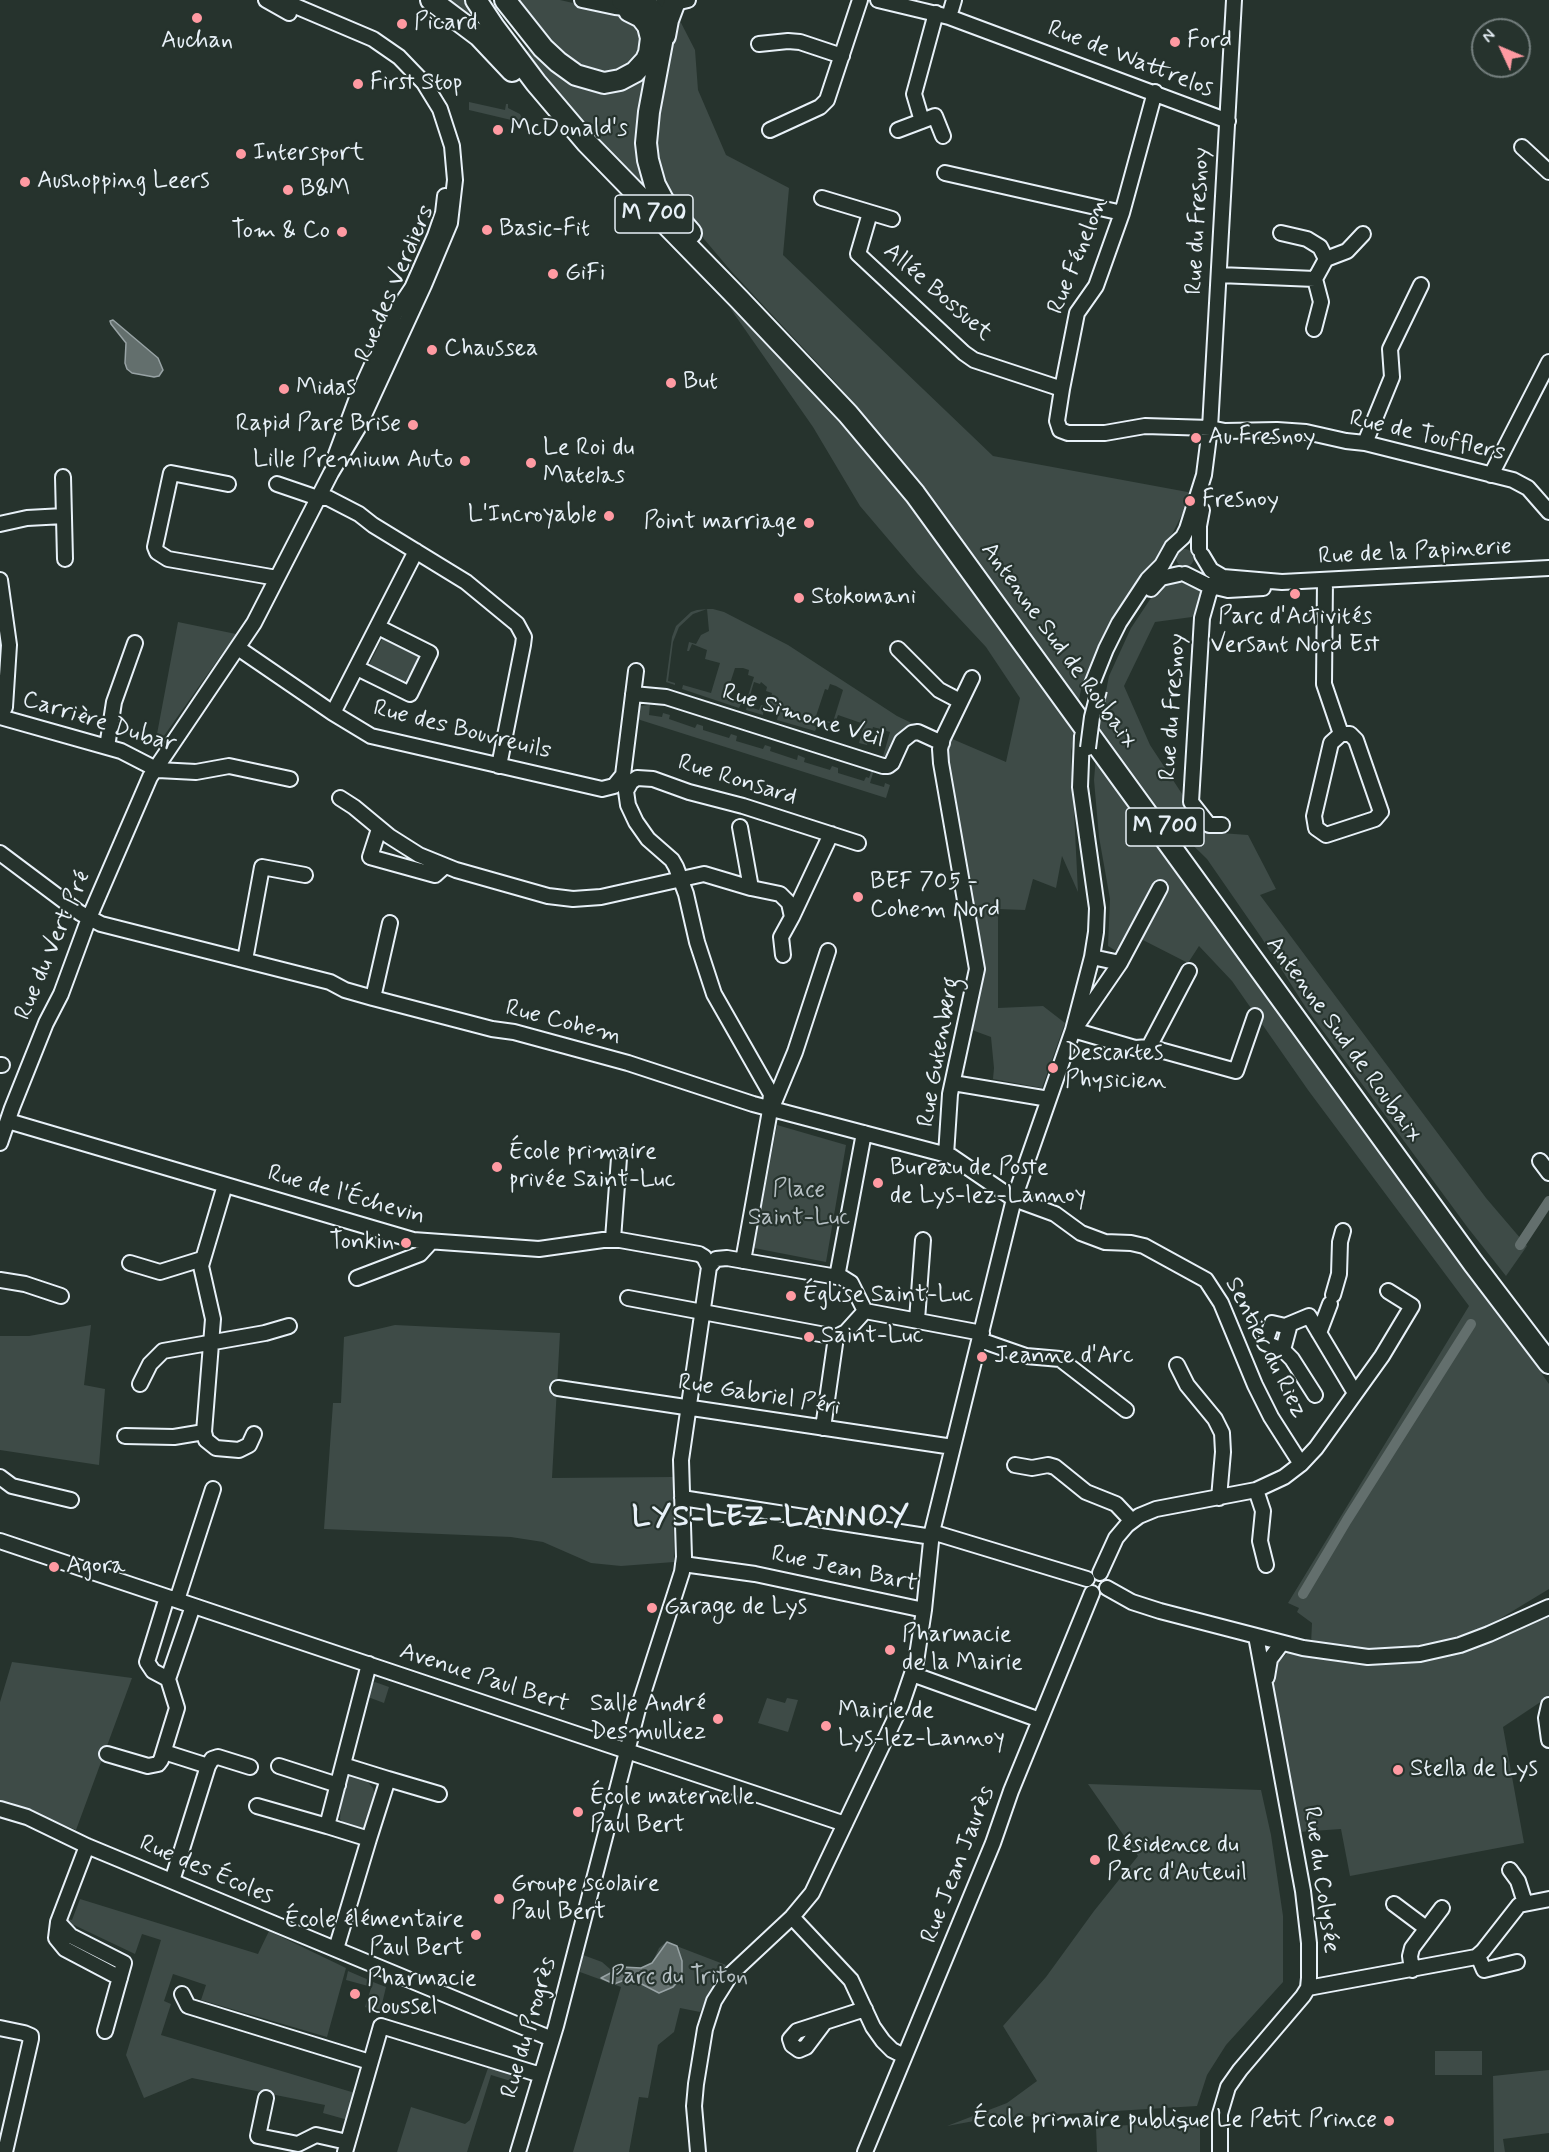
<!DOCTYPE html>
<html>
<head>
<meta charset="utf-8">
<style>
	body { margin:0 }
	#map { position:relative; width:1549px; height:2152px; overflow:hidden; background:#26332d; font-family:Mynerve,sans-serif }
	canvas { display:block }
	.north { position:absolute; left:1471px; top:18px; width:60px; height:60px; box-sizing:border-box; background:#26332d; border:2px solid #747f7e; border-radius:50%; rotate:314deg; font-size:16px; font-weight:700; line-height:24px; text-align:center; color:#e8f1f8 }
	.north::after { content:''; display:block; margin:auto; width:21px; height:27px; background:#ff9aa2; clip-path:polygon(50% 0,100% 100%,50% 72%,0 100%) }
</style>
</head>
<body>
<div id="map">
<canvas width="1549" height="2152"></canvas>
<div class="north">N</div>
</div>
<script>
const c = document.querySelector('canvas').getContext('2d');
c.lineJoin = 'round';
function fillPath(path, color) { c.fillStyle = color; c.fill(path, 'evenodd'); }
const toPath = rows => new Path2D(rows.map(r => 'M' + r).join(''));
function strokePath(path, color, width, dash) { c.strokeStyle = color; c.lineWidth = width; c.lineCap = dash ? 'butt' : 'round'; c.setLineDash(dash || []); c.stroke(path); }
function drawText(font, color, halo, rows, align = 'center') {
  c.font = font + ' Mynerve,sans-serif'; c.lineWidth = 4.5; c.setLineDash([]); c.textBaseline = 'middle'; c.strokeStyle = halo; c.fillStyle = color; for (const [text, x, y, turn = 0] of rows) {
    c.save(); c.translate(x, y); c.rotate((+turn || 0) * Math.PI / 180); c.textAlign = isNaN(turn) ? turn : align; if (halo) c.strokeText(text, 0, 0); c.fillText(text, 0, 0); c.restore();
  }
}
fillPath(toPath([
	[442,0,468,0,488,30],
	[515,0,560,0,621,14,644,32,645,44,628,69,592,76,559,57],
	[677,15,695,50,698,90,726,155,789,188,783,255,993,456,1193,493,1166,546,1106,638,1082,684,1079,700,930,494,837,384,731,271,672,201,652,152,658,102],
	[535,45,602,87,650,63,651,196,568,105,526,52],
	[469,102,505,110,506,104,508,104,508,108,520,114,524,123,469,110],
	[730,308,797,367,889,473,1076,731,1071,751,1078,892,1062,856,1056,888,1033,879,1025,910,998,909,998,1008,1043,1006,1065,1023,1042,1088,993,1079,994,1068,991,1037,972,1030,984,956,970,891,947,755,950,738,1006,762,1020,698,986,647,917,573,860,506,813,427],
	'1176 558a9 9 0 1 1 18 0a9 9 0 1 1-18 0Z',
	[1177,578,1205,594,1192,617,1155,622,1124,686,1150,745,1207,832,1248,835,1276,889,1260,895,1486,1198,1527,1246,1506,1276,1468,1228,1306,1008,1261,937,1207,859,1165,818,1099,727,1109,676,1131,628,1153,595,1165,583],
	[707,609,693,614,679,627,673,642,668,681,675,683,675,685,666,682,672,637,676,626,691,612,697,610,708,609,713,609,724,612,788,645,897,716,922,728,909,728,903,732,897,738,888,758,882,760,890,732,873,727,867,745,859,743,864,724,838,715,833,729,831,728,832,724,826,722,826,721,833,722,843,690,836,686,830,684,828,690,825,689,813,725,817,727,815,731,777,720,779,712,764,707,763,715,746,710,747,706,759,710,761,705,768,707,772,693,766,691,767,687,761,682,760,684,754,682,749,699,747,699,754,677,748,675,749,670,743,668,735,668,725,699,741,704,739,708,682,689,683,685,711,693,720,663,705,659,707,650,692,644,689,651,687,651,689,642,696,644,701,635,709,631],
	[178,622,236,634,154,750],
	[384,635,421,653,424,659,410,686,367,669],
	[650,705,649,715,662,717,663,713,670,715,669,719,695,728,697,724,703,726,703,730,729,738,731,734,737,736,736,741,763,749,765,745,771,747,770,751,797,760,798,755,805,758,804,762,830,770,832,766,838,768,838,773,864,781,866,777,869,778,872,769,874,770,870,783,884,787,885,783,890,785,886,798,634,718,638,706],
	[1096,756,1387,1154,1549,1384,1549,1589,1478,1632,1458,1639,1414,1649,1381,1652,1311,1644,1312,1623,1297,1612,1299,1608,1288,1603,1469,1306,1308,1090,1232,981,1199,946,1188,963,1139,938,1126,957,1108,946,1110,899,1099,837,1094,780],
	[777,1125,846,1145,826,1262,754,1248],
	[91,1325,84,1385,105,1389,99,1465,0,1450,0,1336,29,1336],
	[395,1325,560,1333,552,1478,673,1477,674,1562,621,1566,591,1563,543,1542,511,1537,324,1529,333,1403,341,1403,344,1337],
	[1549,1615,1549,1698,1542,1701,1503,1727,1524,1843,1350,1876,1341,1829,1298,1832,1283,1750,1271,1670,1288,1652,1333,1661,1366,1664,1412,1662,1449,1655,1476,1647,1511,1634],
	[12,1662,132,1678,76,1830,10,1802,0,1800,0,1702],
	[375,1682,389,1687,384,1703,368,1697,372,1684],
	[767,1698,785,1703,787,1698,798,1700,788,1732,758,1723],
	[351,1773,366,1780,373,1788,374,1792,367,1827,364,1831,344,1825,340,1819,343,1780,346,1775],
	[1088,1784,1261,1790,1271,1835,1283,1916,1283,1982,1226,2045,1207,2075,1197,2106,985,2119,947,2126,1007,2103,1037,2081,1003,2026,1046,1977,1094,1911,1138,1856],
	[80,1899,258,1954,269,1931,346,1968,327,2037,201,2000,206,1985,173,1974,164,2001,171,2004,161,2035,355,2093,348,2120,323,2113,325,2105,192,2078,144,2098,126,2055,161,1940,142,1934,135,1954,74,1925,71,1931,64,1918,72,1920],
	[666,1942,726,1965,713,1984,700,2012,680,2008,674,2032,658,2045,648,2098,639,2097,629,2152,573,2152,621,1987,580,1972,583,1955,602,1962,610,1969,622,1967,641,1968,652,1963,659,1948],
	[348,1971,369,1980,368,1986,346,1980],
	[373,1982,386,1987,380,2012,365,2007],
	[1435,2051,1482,2051,1482,2075,1435,2075],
	[488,2068,515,2075,514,2082,491,2075,467,2152,397,2152,411,2107,465,2124,470,2120],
	[1549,2070,1549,2133,1503,2139,1505,2152,1494,2152,1493,2076],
	[1200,2121,1200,2152,1097,2152,1096,2127]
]), '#3e4b47');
const water = toPath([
	[113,320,158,358,163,370,159,376,154,377,132,373,127,369,125,363,126,343,111,324,110,321,113,320],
	[667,1942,677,1946,682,1961,682,1977,673,1987,659,1993,630,1978,614,1984,601,1978,622,1967,641,1968,652,1963,667,1942]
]);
fillPath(water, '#636f6d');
strokePath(water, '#98a3a5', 1.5);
strokePath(toPath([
	[1520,1245,1549,1201],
	[1303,1594,1347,1520,1471,1324]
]), '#636f6d', 10);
const minor = toPath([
	[266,0,289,13],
	[582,0,615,7,636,9,658,7,688,0],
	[878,0,949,17,1228,121],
	[949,17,954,0],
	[759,44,788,41,800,42,842,56],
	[1155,92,1122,213,1096,286,1077,313,1062,389,1057,421,1060,430,1068,433,1105,433,1145,426,1210,428,1225,431,1277,430,1306,432,1346,441,1365,443,1513,480,1528,488,1549,512],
	[922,121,914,94,936,13],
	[770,130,820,107,827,100,860,0],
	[898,130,935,116,943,136],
	[1522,147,1549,172],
	[945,173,1122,213],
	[822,198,892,219],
	[870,213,858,254,964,353,974,360,1062,389],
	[1281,233,1307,239,1320,247,1326,259,1315,279],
	[1326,259,1347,251,1363,234],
	[1219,275,1315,279,1321,302,1314,329],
	[1365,443,1392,377,1390,349,1421,285],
	[335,457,357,398,396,312,412,288,435,236,443,213,445,196],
	[1491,475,1549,362],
	[63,477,65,559],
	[228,484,171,473,155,547,157,552,168,559,277,578],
	[277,484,318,498,328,498,359,514,373,525,466,582,517,624,524,637,523,645,499,766],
	[0,524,27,518,64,516],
	[1199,549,1199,526,1202,510],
	[1202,555,1211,570,1223,577,1282,582,1549,568],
	[1185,574,1207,585,1228,590,1263,588],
	[1219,575,1209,593,1202,618,1191,802,1209,825,1222,825],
	[0,580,9,645,5,707,0,717],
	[1325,580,1324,684,1341,734,1350,734,1356,740,1381,812,1375,819,1326,835,1316,828,1314,816,1331,743,1341,734],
	[1151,589,1161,578,1179,574],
	[238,648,333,713,371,736,602,789,614,786,623,775,636,671],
	[898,649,939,690,960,701],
	[357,668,410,694,430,653,378,627],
	[1092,684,1106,649,1119,623,1148,579,1162,565,1172,547,1183,537,1187,529,1204,475,1210,428,1234,0],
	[633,694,666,697,883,766,888,766,892,763,902,741,912,733,918,732,942,743],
	[333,713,416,551],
	[0,717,121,751,158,770,196,772,229,766,290,779],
	[107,747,114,702,135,643],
	[340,798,354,807,389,836,419,855,456,870,548,896,573,899,601,897,704,874,751,888],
	[740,827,751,888,780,894,789,903,792,917,831,834],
	[379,829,370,857,435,875,445,866],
	[0,853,80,913,101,924,330,982,345,990,373,998,492,1029,514,1032,628,1063,753,1104,951,1156,1014,1199,1055,1214,1081,1233,1105,1242,1131,1243,1144,1246,1206,1280,1221,1303,1255,1385,1271,1417,1301,1464],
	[783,955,781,937,792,917],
	[1092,957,1120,963],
	[245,960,262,867,305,875],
	[373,998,390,923],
	[1078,1024,1120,963,1160,888],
	[1073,1030,1135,1048,1149,1047,1236,1071,1255,1016],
	[1149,1047,1189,971],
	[0,1065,2,1065],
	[953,1083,1049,1099],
	[773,1105,795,1052,828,951],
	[8,1121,413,1240,539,1249,603,1240,620,1240,699,1254,704,1257,709,1267],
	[0,1143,12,1108,46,1023,61,994,89,918,150,777,254,623,331,473,358,428,424,285,450,223,455,180,452,146,440,109,424,83,399,57,373,39,281,0],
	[946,1155,950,1094,977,969,941,763,940,749,943,738,972,678],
	[1540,1161,1549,1173],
	[613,1239,619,1158],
	[743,1261,769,1116,771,1094,714,994,697,942,686,894,676,867,672,860,648,839,636,822,628,805,626,791,631,782,637,778,653,779,689,792,743,806,858,843],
	[130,1263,160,1272,202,1259],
	[709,1267,716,1259,727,1258,843,1278,851,1283,865,1311],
	[837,1277,864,1133],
	[357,1278,420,1254,430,1243],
	[0,1280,25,1284,61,1296],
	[1333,1295,1339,1274,1340,1242,1343,1231],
	[628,1298,836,1337],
	[865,1311,982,1333],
	[917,1320,923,1240],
	[1290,1324,1283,1350,1265,1343,1272,1323,1285,1326,1309,1316,1355,1393],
	[1319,1333,1330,1304],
	[836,1337,846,1332,865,1311],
	[980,1340,1026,1356,1060,1359,1126,1410],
	[1283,1350,1292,1359,1315,1395],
	[1177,1365,1187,1385,1215,1419,1222,1433,1223,1452,1219,1498],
	[140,1384,150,1364,163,1351,265,1333,289,1326],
	[558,1388,953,1447],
	[823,1428,836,1337],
	[204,1432,206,1440,216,1448,239,1450,249,1445,254,1434],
	[125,1436,174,1437,204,1432,213,1319,201,1266,225,1185],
	[1015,1465,1032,1468,1048,1465,1055,1467,1086,1492,1116,1504,1132,1521],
	[0,1477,12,1486,71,1500],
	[1256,1490,1263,1511,1260,1541,1266,1565],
	[682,1498,932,1537],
	[932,1532,1087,1579],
	[0,1541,845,1824],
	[683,1564,755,1574,924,1610],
	[1100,1573,1116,1538,1127,1525,1139,1516,1156,1509,1256,1490,1284,1477,1301,1464,1316,1448,1382,1356,1412,1306,1388,1291],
	[1107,1588,1132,1602,1160,1611,1303,1648,1368,1657,1420,1654,1460,1645,1489,1634,1549,1607],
	[167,1597,147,1662,153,1671,168,1679],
	[177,1600,213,1489],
	[912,1674,1040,1720],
	[1267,1677,1270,1659,1282,1643],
	[1549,1705,1546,1718,1549,1740],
	[164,1752,208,1766,172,1881],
	[107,1754,148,1766,158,1764,161,1760,177,1708,168,1679,193,1606],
	[343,1765,388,1779,369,1839],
	[208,1766,212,1759,218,1757,250,1767],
	[279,1766,338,1785],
	[388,1779,439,1794],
	[257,1806,327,1826],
	[0,1809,27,1817,87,1846,552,2039],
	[87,1846,58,1922,56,1938,65,1949,120,1978],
	[1510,1870,1518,1881,1525,1903],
	[1394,1904,1426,1928],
	[792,1917,851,1980,873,2027,883,2041,892,2050,904,2056],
	[58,1922,71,1936,124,1963,105,2031],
	[336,1949,369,1839,327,1826,369,1664],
	[1478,1956,1484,1970,1517,1962],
	[1412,1970,1410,1956,1412,1948,1442,1908],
	[1308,1988,1476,1957,1483,1951,1519,1905,1549,1899],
	[182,1994,188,2006,370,2062],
	[824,2023,806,2047,799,2050,792,2045,790,2039,797,2031,865,2009],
	[0,2028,24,2033,31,2036,31,2039,5,2152],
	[266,2098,258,2136,298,2144,316,2135,347,2142],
	[345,2152,381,2026,541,2075],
	[518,2152,556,2026,638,1709,682,1572,684,1557,681,1460,709,1267],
	[698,2152,694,2106,696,2084,705,2029,714,2001,731,1974,792,1917,812,1893,901,1706,916,1662,924,1610,932,1532,1014,1199,1073,1030,1092,957,1096,932,1097,908,1080,787,1082,736],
	[865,2152,993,1843,1011,1791,1092,1593],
	[1220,2152,1220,2114,1228,2087,1240,2070,1303,1996,1308,1988,1309,1978,1309,1943,1303,1891,1256,1636]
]);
const highway = toPath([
	[431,0,479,36,512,71],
	[476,0,494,27,536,83,587,143,739,299,848,414,915,494,1473,1263,1549,1363],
	[505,0,543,48,558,62,576,75,604,83,620,80,635,72,646,60,649,53,651,38,648,26,641,17,629,11],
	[622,0,648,6,661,21,664,32,649,112,646,143,648,160,655,185,663,200,691,233],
	[665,36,668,20,674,4]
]);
strokePath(minor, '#e8f1f8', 18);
strokePath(highway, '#e8f1f8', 24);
strokePath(minor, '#26332d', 14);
strokePath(highway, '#26332d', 20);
const minorBridge = toPath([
	[1088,748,1092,717,1099,690]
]);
strokePath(minorBridge, '#e8f1f8', 18, []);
strokePath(minorBridge, '#26332d', 14);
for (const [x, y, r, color] of [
	[197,18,6,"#ff9aa2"],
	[402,24,6,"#ff9aa2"],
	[1175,42,6,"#ff9aa2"],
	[358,84,6,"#ff9aa2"],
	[498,130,6,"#ff9aa2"],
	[241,154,6,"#ff9aa2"],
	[25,182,6,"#ff9aa2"],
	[288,190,6,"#ff9aa2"],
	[487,230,6,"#ff9aa2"],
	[342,232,6,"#ff9aa2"],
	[553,274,6,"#ff9aa2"],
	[432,350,6,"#ff9aa2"],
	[671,383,6,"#ff9aa2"],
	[284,389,6,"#ff9aa2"],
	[413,425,6,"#ff9aa2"],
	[1196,438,6,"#ff9aa2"],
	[465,461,6,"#ff9aa2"],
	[531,463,6,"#ff9aa2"],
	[1190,501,6,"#ff9aa2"],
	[609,516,6,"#ff9aa2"],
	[809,523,6,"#ff9aa2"],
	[1295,594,6,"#ff9aa2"],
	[799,598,6,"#ff9aa2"],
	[858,897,6,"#ff9aa2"],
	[1053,1068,6,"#ff9aa2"],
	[497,1167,6,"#ff9aa2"],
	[878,1183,6,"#ff9aa2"],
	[406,1243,6,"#ff9aa2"],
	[791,1296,6,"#ff9aa2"],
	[809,1337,6,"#ff9aa2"],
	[982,1357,6,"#ff9aa2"],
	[54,1567,6,"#ff9aa2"],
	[652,1608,6,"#ff9aa2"],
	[890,1650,6,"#ff9aa2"],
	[718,1719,6,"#ff9aa2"],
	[826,1726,6,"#ff9aa2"],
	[1398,1770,6,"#ff9aa2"],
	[578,1812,6,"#ff9aa2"],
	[1095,1860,6,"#ff9aa2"],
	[499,1899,6,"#ff9aa2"],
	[476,1935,6,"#ff9aa2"],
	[355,1994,6,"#ff9aa2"],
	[1389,2121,6,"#ff9aa2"]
]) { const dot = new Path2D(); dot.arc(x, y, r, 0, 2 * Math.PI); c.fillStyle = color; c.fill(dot); strokePath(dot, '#26332d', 2); }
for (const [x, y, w] of [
	[654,214,78],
	[1165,827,78]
]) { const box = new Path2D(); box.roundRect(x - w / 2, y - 19, w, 38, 4.5); c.fillStyle = '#26332d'; c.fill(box); strokePath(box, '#e8f1f8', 1.5); }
drawText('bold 22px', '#e8f1f8', null, [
	["M 700",654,214],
	["M 700",1165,827]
]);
drawText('24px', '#e8f1f8', '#26332d', [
	["Picard",414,24],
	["Auchan",197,42,"center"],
	["Ford",1187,42],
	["First Stop",370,84],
	["McDonald's",510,130],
	["Intersport",253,154],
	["Aushopping Leers",37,182],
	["B&M",300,190],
	["Basic-Fit",499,230],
	["Tom & Co",330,232,"right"],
	["GiFi",565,274],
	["Chaussea",444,350],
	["But",683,383],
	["Midas",296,389],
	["Rapid Pare Brise",401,425,"right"],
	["Au Fresnoy",1208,438],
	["Le Roi du",543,449],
	["Matelas",543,477],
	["Lille Premium Auto",453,461,"right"],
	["Fresnoy",1202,501],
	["L'Incroyable",597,516,"right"],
	["Point marriage",797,523,"right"],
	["Stokomani",811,598],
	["Parc d'Activités",1295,618,"center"],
	["Versant Nord Est",1295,646,"center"],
	["BEF 705 -",870,883],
	["Cohem Nord",870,911],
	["Descartes",1065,1054],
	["Physicien",1065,1082],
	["École primaire",509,1153],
	["privée Saint-Luc",509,1181],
	["Bureau de Poste",890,1169],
	["de Lys-lez-Lannoy",890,1197],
	["Tonkin",394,1243,"right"],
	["Église Saint-Luc",803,1296],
	["Saint-Luc",821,1337],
	["Jeanne d'Arc",994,1357],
	["Agora",66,1567],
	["Garage de Lys",664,1608],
	["Pharmacie",902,1636],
	["de la Mairie",902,1664],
	["Salle André",706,1705,"right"],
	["Desmulliez",706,1733,"right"],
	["Mairie de",838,1712],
	["Lys-lez-Lannoy",838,1740],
	["Stella de Lys",1410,1770],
	["École maternelle",590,1798],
	["Paul Bert",590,1826],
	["Résidence du",1107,1846],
	["Parc d'Auteuil",1107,1874],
	["Groupe scolaire",511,1885],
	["Paul Bert",511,1913],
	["École élémentaire",464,1921,"right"],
	["Paul Bert",464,1949,"right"],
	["Pharmacie",367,1980],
	["Roussel",367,2008],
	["École primaire publique Le Petit Prince",1377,2121,"right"]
], 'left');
drawText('24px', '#e8f1f8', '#26332d', [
	["Rue de Wattrelos",1130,60,21],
	["Rue du Fresnoy",1199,221,-87],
	["Rue Fénelon",1079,256,-68],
	["Rue des Verdiers",396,284,-67],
	["Allée Bossuet",937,293,41],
	["Rue de Toufflers",1427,437,13],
	["Rue de la Papinerie",1415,553,-3],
	["Antenne Sud de Roubaix",1058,646,54],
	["Rue du Fresnoy",1174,707,-86],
	["Rue Simone Veil",803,717,17],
	["Carrière Dubar",99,723,17],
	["Rue des Bouvreuils",462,731,14],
	["Rue Ronsard",737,781,17],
	["Rue du Vert Pré",54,946,-67],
	["Rue Cohem",563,1023,14],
	["Antenne Sud de Roubaix",1343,1040,54],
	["Rue Gutenberg",940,1052,-80],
	["Rue de l'Échevin",346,1196,16],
	["Sentier du Riez",1265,1348,63],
	["Rue Gabriel Péri",759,1396,9],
	["Rue Jean Bart",844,1570,12],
	["Avenue Paul Bert",484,1679,18],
	["Rue Jean Jaurès",959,1865,-69],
	["Rue des Écoles",206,1871,23],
	["Rue du Colysée",1320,1880,82],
	["Rue du Progrès",530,2028,-74]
]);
drawText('24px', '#b5bfc3', '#26332d', [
	["Place",799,1191],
	["Saint-Luc",799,1219],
	["Parc du Triton",679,1978]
]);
c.letterSpacing = '1.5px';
drawText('bold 30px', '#e8f1f8', '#26332d', [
	["LYS-LEZ-LANNOY",771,1519]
]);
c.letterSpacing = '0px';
</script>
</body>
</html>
